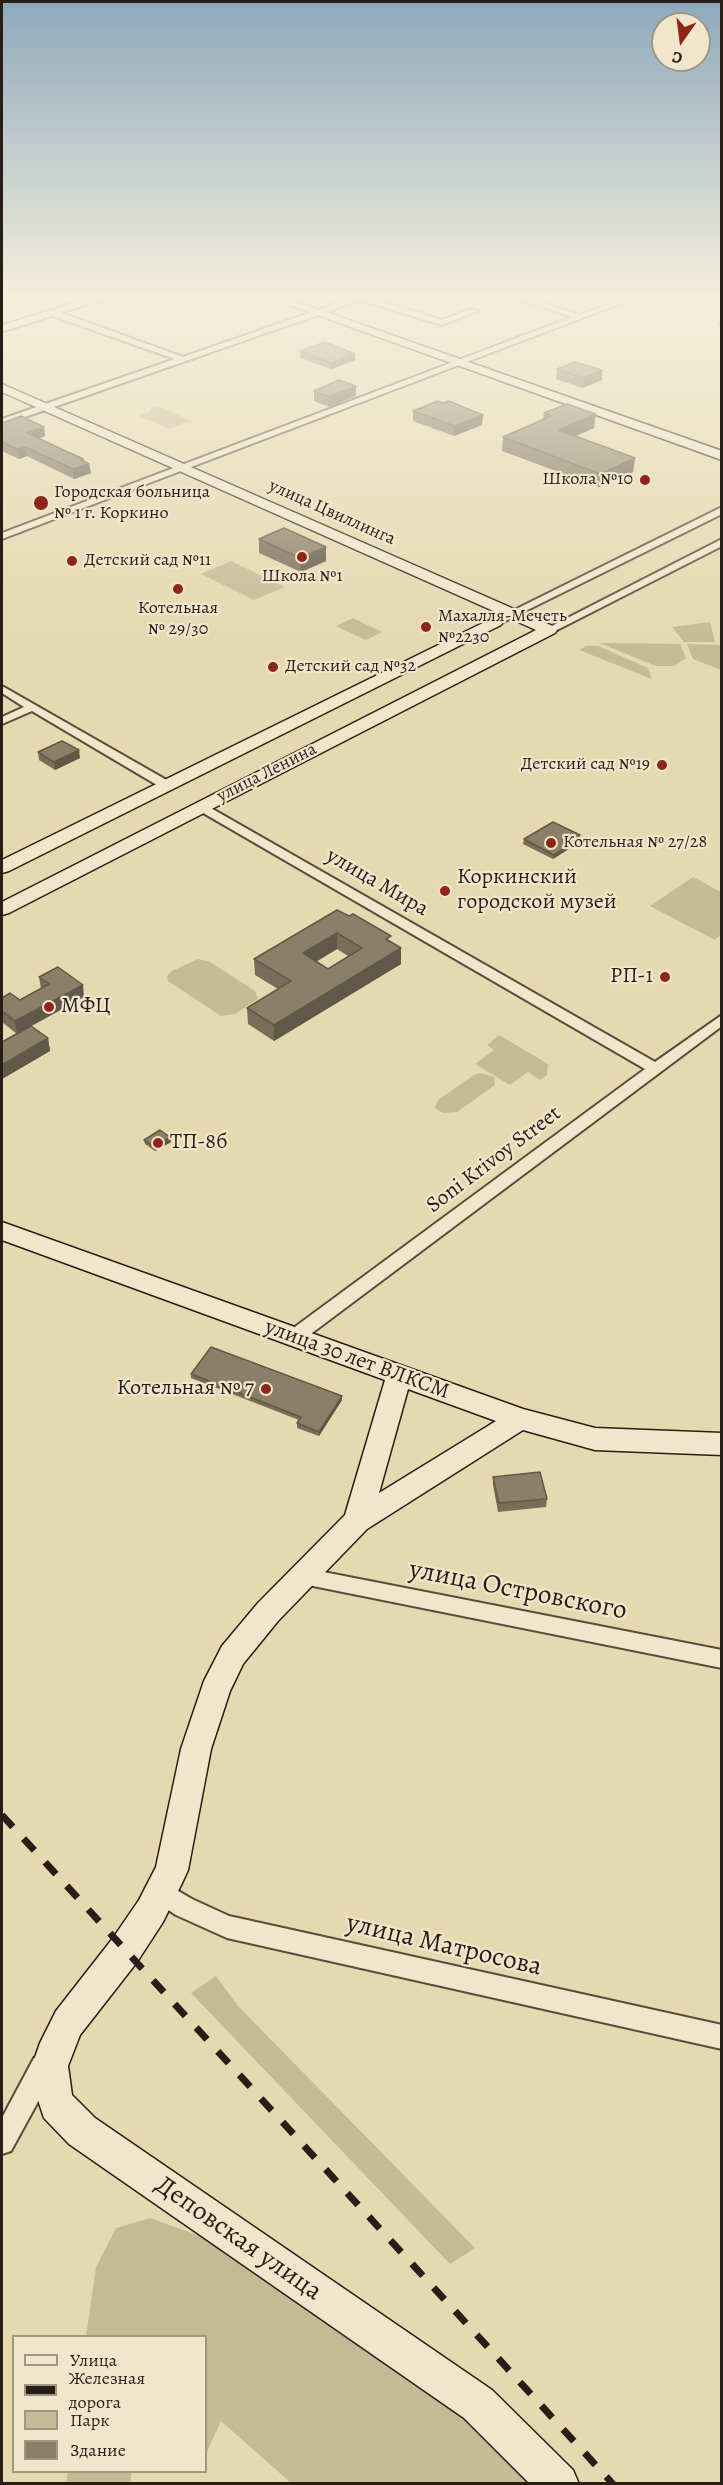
<!DOCTYPE html>
<html>
<head>
<meta charset="utf-8">
<style>
	body { margin:0 }
	#map { position:relative; width:723px; height:2485px; overflow:hidden; background:#e6d9b0; font-family:Alegreya,serif }
	canvas { display:block }
	.frame { position:absolute; inset:0; border:3px solid #291e17; pointer-events:none }
	.legend { position:absolute; left:12px; top:2335px; width:195px; height:138px; box-sizing:border-box; background:#efe6cc; border:2px solid #a09684; margin:0; padding:8px 10px; list-style:none; font-size:18px; color:#291e17 }
	.legend li { display:flex; align-items:center; gap:12px; height:30px }
	.legend b { width:30px; border:2px solid #a09684 }
	.north { position:absolute; left:651px; top:12px; width:60px; height:60px; box-sizing:border-box; background:#efe6cc; border:2px solid #a09684; border-radius:50%; rotate:194deg; font-size:16px; font-weight:700; line-height:24px; text-align:center; color:#291e17 }
	.north::after { content:''; display:block; margin:auto; width:21px; height:27px; background:#8f2418; clip-path:polygon(50% 0,100% 100%,50% 72%,0 100%) }
</style>
</head>
<body>
<div id="map">
<canvas width="723" height="2485"></canvas>
<div class="frame"></div>
<ul class="legend">
<li><b style="height:8px;background:#efe6cc"></b>Улица</li>
<li><b style="height:8px;background:#291e17"></b>Железная дорога</li>
<li><b style="height:16px;background:#c6b996"></b>Парк</li>
<li><b style="height:16px;background:#8b7f67"></b>Здание</li>
</ul>
<div class="north">С</div>
</div>
<script>
const c = document.querySelector('canvas').getContext('2d');
c.lineJoin = 'round';
function fillPath(path, color) { c.fillStyle = color; c.fill(path, 'evenodd'); }
const toPath = rows => new Path2D(rows.map(r => 'M' + r).join(''));
function strokePath(path, color, width, dash) { c.strokeStyle = color; c.lineWidth = width; c.lineCap = dash ? 'butt' : 'round'; c.setLineDash(dash || []); c.stroke(path); }
function drawText(font, color, halo, rows, align = 'center') {
  c.font = font + ' Alegreya,serif'; c.lineWidth = 4.5; c.setLineDash([]); c.textBaseline = 'middle'; c.strokeStyle = halo; c.fillStyle = color; for (const [text, x, y, turn = 0] of rows) {
    c.save(); c.translate(x, y); c.rotate((+turn || 0) * Math.PI / 180); c.textAlign = isNaN(turn) ? turn : align; if (halo) c.strokeText(text, 0, 0); c.fillText(text, 0, 0); c.restore();
  }
}
fillPath(toPath([
	[2,293,55,293,53,294,56,296,53,297,60,300,41,302,30,297,21,300,25,302,20,304,24,306,15,309,6,304,2,305],
	[153,406,158,406,196,423,187,422,169,429,139,416,149,412],
	[231,561,285,587,254,600,201,574],
	[353,618,382,632,366,640,336,626],
	[710,622,715,642,684,642,672,627],
	[599,643,680,644,686,658,674,666,656,666],
	[687,644,721,645,721,670,693,659],
	[586,646,598,646,648,668,652,679,579,650],
	[693,877,721,892,721,935,715,940,650,906],
	[198,959,210,962,255,991,258,999,235,1014,221,1016,168,981,167,976,172,971],
	[499,1035,548,1064,547,1075,540,1080,528,1072,510,1085,475,1064,494,1050,487,1045],
	[480,1073,494,1077,495,1085,457,1112,443,1113,435,1108,438,1100,474,1075],
	[216,1976,238,2006,475,2248,450,2264,191,1993],
	[150,2218,200,2236,294,2289,441,2397,529,2483,291,2483,221,2421,206,2454,206,2336,86,2336,96,2267,116,2228],
	[68,2472,131,2472,131,2483,66,2483]
]), '#c6b996');
const street = toPath([
	[277,293,290,293,273,299,269,297,277,293],
	[367,293,379,293,369,298,442,320,471,309,478,311,442,325,361,300,2,425,2,419,175,359,50,315,50,311,56,311,183,357,367,293],
	[500,293,513,293,580,315,636,293,648,293,2,539,2,533,572,317,500,293],
	[722,507,722,514,499,624,495,625,490,622,722,507],
	[722,539,722,546,553,632,545,632,544,630,722,539],
	[2,686,170,782,172,785,166,789,162,788,32,711,2,724,2,717,24,707,2,693,2,686],
	[202,803,655,1062,722,1015,722,1026,300,1342,294,1344,288,1342,285,1337,288,1332,645,1069,198,810,196,807,202,803],
	[303,1568,722,1650,722,1668,303,1584,296,1582,293,1576,296,1570,303,1568],
	[161,1881,192,1899,229,1916,722,2025,722,2049,227,1938,176,1915,153,1900,150,1892,153,1884,161,1881],
	[43,2055,52,2058,55,2067,52,2076,11,2151,2,2154,2,2118,34,2058,43,2055]
]);
const secondary = toPath([
	[106,293,124,293,2,332,2,325,106,293],
	[256,293,272,293,722,451,722,460,256,293],
	[2,384,555,627,557,630,555,633,9,913,2,915,2,902,536,630,2,392,2,384],
	[495,617,501,619,503,622,501,625,9,871,2,873,2,860,495,617],
	[2,1222,523,1409,595,1428,722,1433,722,1455,595,1450,523,1430,367,1529,278,1621,243,1664,230,1691,211,1749,188,1870,183,1881,163,1922,137,1962,80,2035,68,2066,72,2095,95,2118,492,2390,573,2470,579,2484,530,2484,464,2418,69,2144,44,2118,33,2085,32,2066,40,2043,56,2011,113,1938,139,1900,156,1867,181,1749,204,1681,222,1646,258,1603,345,1515,385,1380,2,1240,2,1222],
	[408,1389,496,1421,379,1493,408,1389]
]);
strokePath(street, '#584d3d', 4);
strokePath(secondary, '#291e17', 3);
fillPath(street, '#efe6cc');
fillPath(secondary, '#efe6cc');
strokePath(toPath([
	[2,1815,613,2484]
]), '#291e17', 7, [16, 16]);
fillPath(toPath([
	[722,315,722,327,718,326,720,316],
	[300,351,355,360,331,369,300,358],
	[557,369,602,370,602,380,583,388,556,379],
	[356,386,356,396,329,407,314,401,314,391],
	[443,403,483,415,482,425,454,436,413,421,413,411],
	[544,413,594,428,575,436,635,458,633,472,599,487,502,451,503,437,543,420],
	[2,423,44,427,45,436,39,438,89,464,91,473,74,479,27,456,19,459,2,451],
	[259,539,326,561,301,572,259,553],
	[38,752,80,758,55,770,39,760],
	[580,835,578,843,553,859,523,844,524,839],
	[337,910,401,948,401,964,274,1041,248,1024,247,1008,278,989,255,975,254,959],
	[337,949,348,956,328,969,316,962],
	[39,977,84,997,31,1026,48,1038,50,1051,2,1079,2,1042,17,1034,2,1022,2,998,20,1000,41,989],
	[144,1140,171,1142,155,1151,145,1144],
	[191,1374,342,1396,342,1400,319,1436,297,1428,297,1423,299,1420,191,1378],
	[493,1477,547,1499,546,1507,498,1512,493,1485]
]), '#786d59');
fillPath(toPath([
	[355,354,355,360,331,369,331,363],
	[602,370,602,380,583,388,584,378],
	[356,386,356,396,329,407,329,397],
	[596,414,594,428,558,444,559,430],
	[483,415,482,425,454,436,455,426],
	[44,427,45,436,28,442,27,433],
	[25,447,27,456,19,459,17,449],
	[635,458,633,472,599,487,600,474],
	[83,459,84,466,89,464,91,473,74,479,73,469,81,460],
	[326,547,326,561,301,572,300,558],
	[79,750,80,758,55,770,54,762],
	[580,835,578,843,553,859,554,855],
	[337,933,337,949,303,969,303,953],
	[401,948,401,964,274,1041,274,1025],
	[83,985,84,997,17,1034,15,1021],
	[48,1038,50,1051,2,1079,2,1065],
	[170,1137,171,1142,155,1151,155,1147],
	[342,1396,342,1400,319,1436,319,1432]
]), '#615948');
const building = toPath([
	[325,342,355,354,331,363,300,351,325,342],
	[575,362,602,370,584,378,557,369,575,362],
	[339,380,356,386,329,397,314,391,339,380],
	[438,401,443,403,449,401,483,415,455,426,413,411,438,401],
	[567,404,596,414,559,430,635,458,600,474,503,437,551,416,544,413,567,404],
	[21,416,44,427,27,433,83,459,81,460,89,464,73,469,25,447,17,449,2,442,2,423,21,416],
	[284,528,326,547,300,558,259,539,284,528],
	[62,741,79,750,54,762,38,752,62,741],
	[553,822,580,835,576,838,579,839,554,855,524,839,553,822],
	[337,910,349,916,353,914,391,936,386,939,401,948,274,1025,247,1008,291,981,254,959,337,910],
	[337,933,362,948,328,969,303,953,337,933],
	[58,967,83,985,15,1021,2,1011,2,998,10,993,20,1000,49,984,39,977,58,967],
	[31,1026,48,1038,2,1065,2,1042,31,1026],
	[160,1130,170,1137,155,1147,144,1140,160,1130],
	[211,1347,342,1396,319,1432,297,1423,301,1417,191,1374,211,1347],
	[540,1472,547,1499,499,1503,493,1477,540,1472]
]);
fillPath(building, '#8b7f67');
strokePath(building, '#615948', 1.5);
const sky = c.createLinearGradient(0, 0, 0, 641);
sky.addColorStop(0, '#8da9bd');
sky.addColorStop(0.46, '#f4eedb');
sky.addColorStop(1, '#f4eedb00');
c.fillStyle = sky;
c.fillRect(0, 0, 723, 641);
for (const [x, y, r, color] of [
	[645,480,6,"#8f2418"],
	[41,503,8,"#8f2418"],
	[302,557,6,"#8f2418"],
	[72,561,6,"#8f2418"],
	[178,589,6,"#8f2418"],
	[426,627,6,"#8f2418"],
	[273,667,6,"#8f2418"],
	[662,765,6,"#8f2418"],
	[551,843,6,"#8f2418"],
	[445,891,6,"#8f2418"],
	[665,977,6,"#8f2418"],
	[49,1007,6,"#8f2418"],
	[158,1143,6,"#8f2418"],
	[266,1389,6,"#8f2418"]
]) { const dot = new Path2D(); dot.arc(x, y, r, 0, 2 * Math.PI); c.fillStyle = color; c.fill(dot); strokePath(dot, '#efe6cc', 2); }
drawText('18px', '#291e17', '#efe6cc', [
	["Школа №10",633,480,"right"],
	["Городская больница",54,493],
	["№ 1 г. Коркино",54,514],
	["Детский сад №11",84,561],
	["Школа №1",302,577,"center"],
	["Котельная",178,609,"center"],
	["№ 29/30",178,630,"center"],
	["Махалля-Мечеть",438,617],
	["№2230",438,638],
	["Детский сад №32",285,667],
	["Детский сад №19",650,765,"right"],
	["Котельная № 27/28",563,843]
], 'left');
drawText('18px', '#291e17', '#efe6cc', [
	["улица Цвиллинга",332,513,24],
	["улица Ленина",267,773,-27]
]);
drawText('22px', '#291e17', '#efe6cc', [
	["Коркинский",457,878],
	["городской музей",457,903],
	["РП-1",653,977,"right"],
	["МФЦ",61,1007],
	["ТП-8б",170,1143],
	["Котельная № 7",254,1389,"right"]
], 'left');
drawText('22px', '#291e17', '#efe6cc', [
	["улица Мира",377,883,30],
	["Soni Krivoy Street",494,1160,-37],
	["улица 30 лет ВЛКСМ",357,1360,20]
]);
drawText('27px', '#291e17', '#efe6cc', [
	["улица Островского",518,1591,11],
	["улица Матросова",444,1946,13],
	["Деповская улица",238,2239,35]
]);
</script>
</body>
</html>
